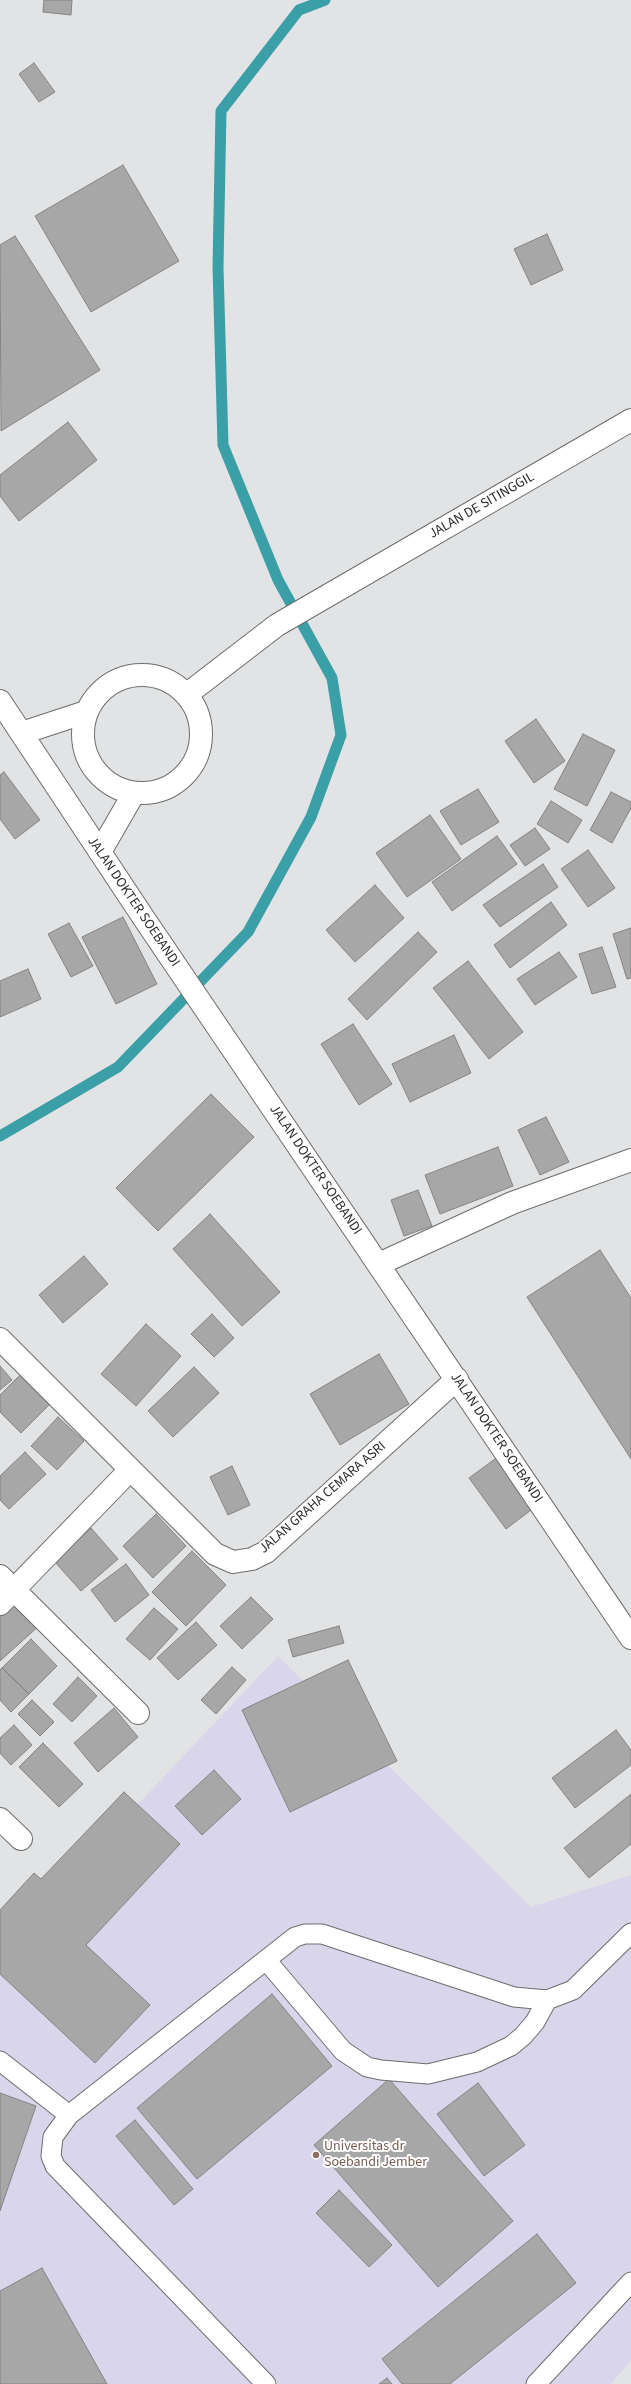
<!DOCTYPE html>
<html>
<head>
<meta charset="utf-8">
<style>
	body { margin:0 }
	canvas { display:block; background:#e2e3e4 }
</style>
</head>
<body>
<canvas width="631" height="2384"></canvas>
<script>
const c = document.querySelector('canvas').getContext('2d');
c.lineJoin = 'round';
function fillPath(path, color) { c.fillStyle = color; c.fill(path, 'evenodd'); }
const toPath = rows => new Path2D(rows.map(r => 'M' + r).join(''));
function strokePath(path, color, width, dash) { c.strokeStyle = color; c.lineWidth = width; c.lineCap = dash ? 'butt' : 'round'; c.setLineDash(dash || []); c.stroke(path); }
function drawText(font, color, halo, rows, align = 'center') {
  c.font = font + ' "Source Sans 3",sans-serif'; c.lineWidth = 4; c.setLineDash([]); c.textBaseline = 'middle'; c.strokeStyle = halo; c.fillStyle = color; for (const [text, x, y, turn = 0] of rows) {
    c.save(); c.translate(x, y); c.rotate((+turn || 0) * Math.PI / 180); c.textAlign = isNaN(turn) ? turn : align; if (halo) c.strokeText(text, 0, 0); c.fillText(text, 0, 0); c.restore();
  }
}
fillPath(toPath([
	[278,1656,531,1907,631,1875,631,2360,611,2384,0,2384,0,1950]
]), '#d9d6ec');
strokePath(toPath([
	[0,1136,118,1067,248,932,311,817,341,735,332,678,278,580,223,445,218,267,221,111,299,10,325,0]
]), '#3b9fa7', 11);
const building = toPath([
	[44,0,72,0,71,15,43,12,44,0],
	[34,63,55,92,39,102,19,74,34,63],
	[123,165,179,261,91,312,35,216,123,165],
	[547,234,563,270,531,285,514,249,547,234],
	[15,236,100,370,1,431,0,245,15,236],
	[68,422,97,460,19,521,0,496,0,475,68,422],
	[536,719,565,761,534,783,505,741,536,719],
	[583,734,615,750,587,806,554,789,583,734],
	[4,772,40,820,15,839,0,819,0,775,4,772],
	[478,789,499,822,461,845,440,811,478,789],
	[611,792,631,802,631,808,612,843,590,830,611,792],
	[551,801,582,820,568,843,537,824,551,801],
	[430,815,461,859,407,897,376,853,430,815],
	[535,828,550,849,525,866,510,845,535,828],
	[497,836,517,864,452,911,432,882,497,836],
	[588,850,615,888,588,907,561,869,588,850],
	[543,864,558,887,500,927,483,905,543,864],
	[375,885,404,918,355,962,326,930,375,885],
	[551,902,567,925,510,968,494,945,551,902],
	[123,917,157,984,116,1004,82,937,123,917],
	[69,923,93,966,71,977,48,934,69,923],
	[631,928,631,978,627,979,613,934,631,928],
	[418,932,437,952,367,1020,348,999,418,932],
	[602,947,616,987,592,994,579,954,602,947],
	[559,952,577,977,535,1005,517,979,559,952],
	[468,961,523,1032,489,1059,433,988,468,961],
	[28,969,41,999,0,1017,0,981,28,969],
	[353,1024,392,1084,359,1105,321,1044,353,1024],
	[454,1035,471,1073,410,1102,392,1064,454,1035],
	[211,1094,254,1137,158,1231,116,1188,211,1094],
	[546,1117,569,1162,540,1175,518,1130,546,1117],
	[498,1147,513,1186,440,1214,425,1175,498,1147],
	[418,1190,432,1226,404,1236,391,1200,418,1190],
	[210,1214,280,1292,242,1326,173,1249,210,1214],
	[600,1250,631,1298,631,1459,527,1297,600,1250],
	[84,1256,108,1284,63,1323,39,1295,84,1256],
	[212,1314,234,1338,214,1357,191,1334,212,1314],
	[146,1324,181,1356,136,1406,101,1374,146,1324],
	[379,1354,409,1404,340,1445,310,1394,379,1354],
	[0,1366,12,1380,0,1390,0,1366],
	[194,1367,219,1393,173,1437,148,1411,194,1367],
	[22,1373,52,1402,21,1433,0,1412,0,1395,22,1373],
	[58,1417,84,1441,57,1470,31,1446,58,1417],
	[25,1452,46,1474,9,1509,0,1500,0,1476,25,1452],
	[499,1456,535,1507,506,1529,469,1478,499,1456],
	[232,1466,250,1505,228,1515,210,1477,232,1466],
	[156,1514,186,1546,153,1578,123,1546,156,1514],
	[91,1528,118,1559,81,1591,54,1561,91,1528],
	[192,1551,226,1585,186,1626,152,1592,192,1551],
	[126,1564,149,1595,115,1622,91,1590,126,1564],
	[251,1597,273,1619,242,1649,220,1626,251,1597],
	[17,1598,41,1624,0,1661,0,1614,17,1598],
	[154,1608,178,1629,150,1660,126,1639,154,1608],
	[196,1622,217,1645,178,1680,157,1658,196,1622],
	[339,1626,344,1643,293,1657,288,1640,339,1626],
	[31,1639,57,1666,29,1694,2,1668,31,1639],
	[348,1660,397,1761,290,1812,242,1710,348,1660],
	[232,1667,246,1680,216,1714,201,1700,232,1667],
	[2,1668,29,1694,11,1712,0,1700,0,1670,2,1668],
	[78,1677,97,1696,72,1722,53,1704,78,1677],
	[32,1700,54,1722,40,1736,18,1714,32,1700],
	[114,1708,138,1737,98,1772,74,1743,114,1708],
	[14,1725,32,1745,11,1765,0,1753,0,1738,14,1725],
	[616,1730,631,1750,631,1765,575,1808,552,1778,616,1730],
	[43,1743,83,1784,59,1807,19,1767,43,1743],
	[214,1770,241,1799,202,1835,175,1806,214,1770],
	[124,1792,180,1844,86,1945,150,2005,95,2063,0,1974,0,1910,34,1873,41,1879,124,1792],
	[631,1794,631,1844,589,1878,564,1848,631,1794],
	[272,1994,332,2066,197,2179,137,2108,272,1994],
	[389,2079,513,2221,438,2287,314,2145,389,2079],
	[478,2083,525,2145,484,2176,437,2114,478,2083],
	[0,2093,36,2106,0,2211,0,2093],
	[135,2120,193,2189,174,2205,116,2136,135,2120],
	[339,2190,392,2245,369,2267,316,2213,339,2190],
	[537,2234,576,2283,450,2384,402,2384,382,2359,537,2234],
	[42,2268,107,2384,0,2384,0,2291,42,2268],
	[387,2378,392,2384,379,2384,387,2378]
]);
fillPath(building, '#a7a7a7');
strokePath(building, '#848485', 1);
const service = toPath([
	[266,1960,343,2051,367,2067,381,2070,428,2074,477,2062,511,2046,523,2036,535,2022,547,2000],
	[0,2061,69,2115],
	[266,2384,55,2166,51,2156,53,2137,69,2115,295,1937,305,1934,322,1934,514,1997,547,2000,573,1990,631,1933],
	[536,2384,631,2282]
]);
const minor = toPath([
	'83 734a59 59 0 1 1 118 0a59 59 0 1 1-118 0Z',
	[186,695,277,625,631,420],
	[22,733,86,712],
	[100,852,134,793],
	[379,1264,512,1203,631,1160],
	[0,1339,215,1554,233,1562,252,1559,266,1552,457,1379],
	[0,1576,138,1713],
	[0,1604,130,1470],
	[0,1819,21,1839]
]);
const secondary = toPath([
	[0,701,143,917,631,1638]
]);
strokePath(service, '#6c6d6d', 21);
strokePath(minor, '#6c6d6d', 24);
strokePath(secondary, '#6c6d6d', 24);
strokePath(service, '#fff', 19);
strokePath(minor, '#fff', 22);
strokePath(secondary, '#fff', 22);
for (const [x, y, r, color] of [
	[316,2155,4,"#8d6e63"]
]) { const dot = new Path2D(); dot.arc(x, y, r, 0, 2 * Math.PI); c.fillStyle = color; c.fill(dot); strokePath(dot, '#fff', 1.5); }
drawText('14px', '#2c2c2d', '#fff', [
	["JALAN DE SITINGGIL",482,506,-30],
	["JALAN DOKTER SOEBANDI",133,902,56],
	["JALAN DOKTER SOEBANDI",315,1170,56],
	["JALAN DOKTER SOEBANDI",496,1438,56],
	["JALAN GRAHA CEMARA ASRI",323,1498,-41]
]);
drawText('14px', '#785e54', '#fff', [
	["Universitas dr",324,2147],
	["Soebandi Jember",324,2163]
], 'left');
</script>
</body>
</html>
